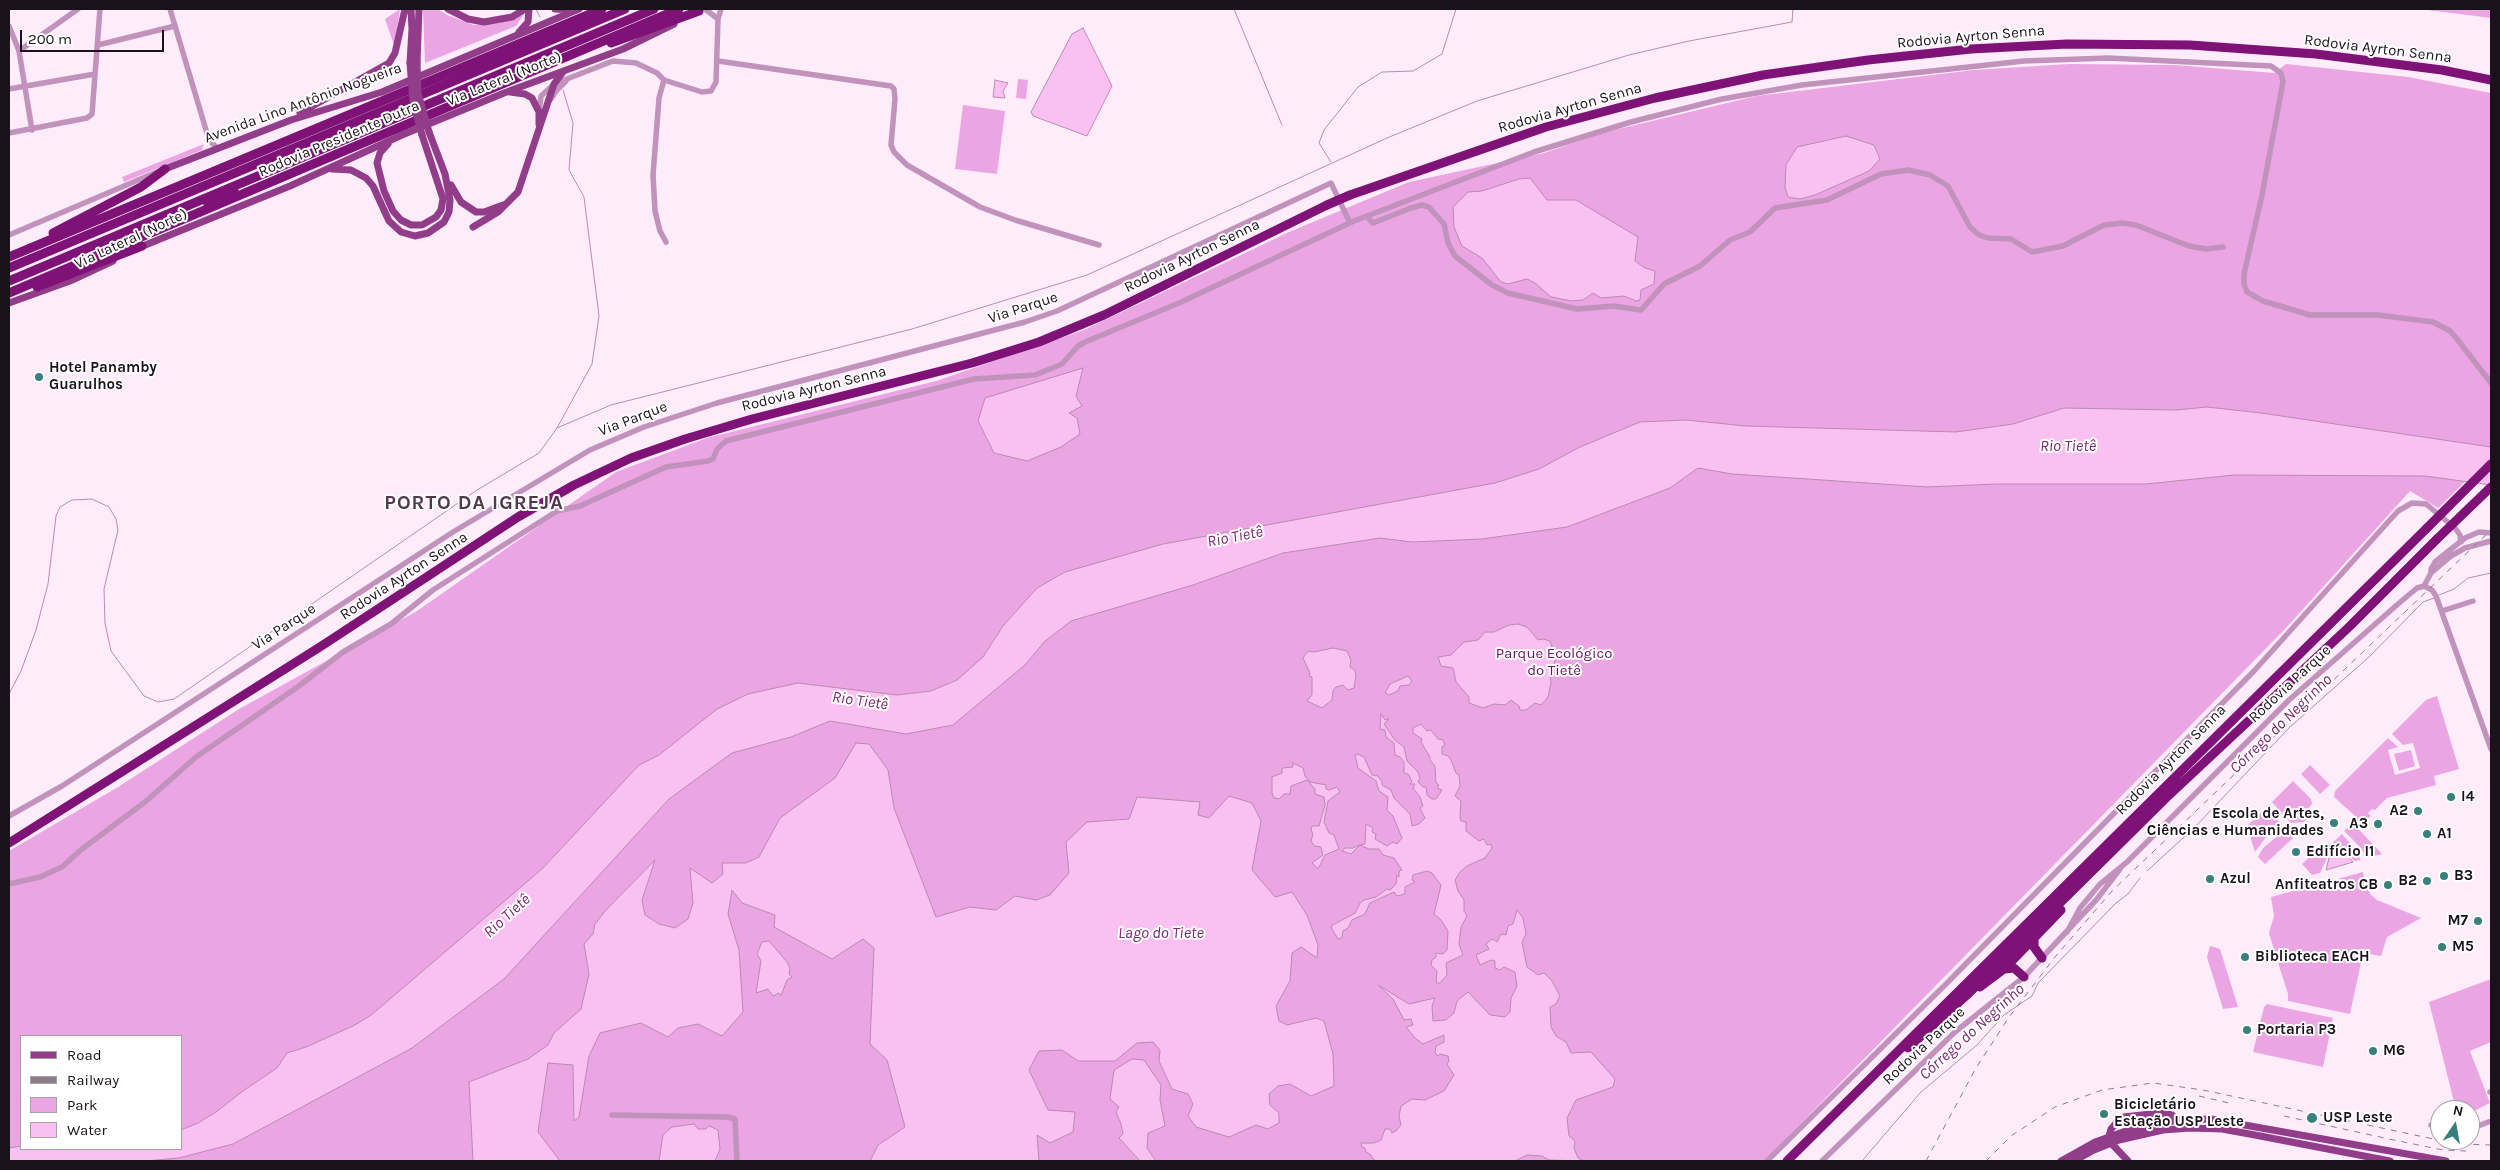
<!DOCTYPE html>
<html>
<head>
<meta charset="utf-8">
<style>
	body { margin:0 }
	#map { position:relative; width:2500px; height:1170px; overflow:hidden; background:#ffecfb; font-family:Karla,sans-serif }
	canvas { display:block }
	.frame { position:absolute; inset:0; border:10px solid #1b111a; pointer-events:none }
	.legend { position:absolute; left:20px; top:1035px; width:162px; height:115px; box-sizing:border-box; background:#fff; border:1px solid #a4a0a3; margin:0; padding:6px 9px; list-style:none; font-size:15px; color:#1b111a }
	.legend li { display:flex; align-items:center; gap:10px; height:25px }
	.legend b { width:25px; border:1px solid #a4a0a3 }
	.north { position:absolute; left:2430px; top:1100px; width:50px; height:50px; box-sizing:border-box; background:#fff; border:1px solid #a4a0a3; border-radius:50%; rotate:12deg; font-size:14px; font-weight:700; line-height:20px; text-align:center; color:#1b111a }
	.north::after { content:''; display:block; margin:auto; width:18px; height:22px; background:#37807e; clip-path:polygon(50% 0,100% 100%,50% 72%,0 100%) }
	.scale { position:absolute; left:20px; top:30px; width:144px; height:22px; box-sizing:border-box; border:2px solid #1b111a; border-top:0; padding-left:6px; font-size:15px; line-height:18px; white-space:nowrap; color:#1b111a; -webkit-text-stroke:4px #fff; paint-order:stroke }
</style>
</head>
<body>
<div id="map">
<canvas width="2500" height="1170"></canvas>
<div class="frame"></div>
<ul class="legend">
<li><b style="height:6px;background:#923d89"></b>Road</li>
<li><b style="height:6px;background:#8c7e8a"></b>Railway</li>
<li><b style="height:14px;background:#eca5e3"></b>Park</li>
<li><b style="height:14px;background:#fac0f2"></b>Water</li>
</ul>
<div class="north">N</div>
<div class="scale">200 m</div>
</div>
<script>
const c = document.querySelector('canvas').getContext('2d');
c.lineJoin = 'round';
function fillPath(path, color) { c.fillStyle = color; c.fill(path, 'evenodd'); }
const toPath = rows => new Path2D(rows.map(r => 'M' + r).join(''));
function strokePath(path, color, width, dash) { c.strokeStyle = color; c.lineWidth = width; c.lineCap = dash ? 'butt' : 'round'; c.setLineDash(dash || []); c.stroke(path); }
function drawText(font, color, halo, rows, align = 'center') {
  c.font = font + ' Karla,sans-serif'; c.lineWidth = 4; c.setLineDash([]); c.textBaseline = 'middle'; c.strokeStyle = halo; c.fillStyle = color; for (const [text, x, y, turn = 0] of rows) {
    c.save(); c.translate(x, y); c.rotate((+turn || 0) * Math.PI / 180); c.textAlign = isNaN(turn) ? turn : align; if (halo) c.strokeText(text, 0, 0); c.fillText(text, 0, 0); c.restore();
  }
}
fillPath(toPath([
	[400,9,395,43,394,45,385,19],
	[423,9,438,9,447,15,474,25,509,21,524,14,516,26,425,63],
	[2421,9,2491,9,2491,18],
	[2069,64,2175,65,2274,73,2286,64,2408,77,2491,93,2491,456,2438,508,2410,491,2285,629,1764,1161,9,1161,9,851,118,787,239,709,417,611,616,472,707,438,936,381,1084,330,1289,232,1409,182,1544,153,1602,133,1756,96,1974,70],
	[21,1036,181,1036,181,1149,21,1149],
	[1018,79,1028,80,1026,99,1016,98],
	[963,105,1005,111,997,174,955,169],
	[204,144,202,150,124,182,122,177],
	[2437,696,2459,769,2434,776,2436,785,2387,798,2375,810,2372,809,2368,813,2371,816,2363,823,2334,797,2335,791,2388,738,2398,747,2388,750,2395,775,2420,768,2413,743,2403,745,2392,734,2426,700],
	[2411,750,2415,766,2399,771,2394,754],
	[2310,765,2330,785,2320,794,2301,774],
	[2293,781,2311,799,2312,804,2307,810,2312,815,2304,822,2291,823,2272,802],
	[2266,808,2283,826,2266,837,2255,852,2247,826],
	[2353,823,2382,854,2367,858,2360,847,2344,831],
	[2286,829,2293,838,2265,864,2258,857,2263,848],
	[2342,834,2356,850,2361,860,2354,861,2348,854,2339,851,2337,848,2327,858,2320,873,2312,875,2302,864,2322,845,2326,849],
	[2363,872,2365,885,2371,895,2377,900,2421,918,2387,937,2381,956,2363,953,2350,1014,2288,1001,2288,994,2269,933,2274,916,2271,897],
	[2210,946,2220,949,2238,1007,2223,1009,2207,957],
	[2491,979,2491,1042,2470,1051,2490,1103,2474,1111,2456,1110,2429,1002],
	[2267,1004,2333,1018,2323,1067,2253,1052,2264,1007]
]), '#eca5e3');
const water = toPath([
	[1083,28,1112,86,1087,136,1033,116,1031,112,1072,34,1083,28],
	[995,80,1008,83,1003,91,1005,98,993,97,995,80],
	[1846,136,1874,145,1880,159,1869,171,1815,195,1800,199,1788,197,1785,187,1786,165,1797,147,1846,136],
	[1530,178,1547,200,1576,200,1638,237,1635,261,1645,268,1655,271,1654,284,1641,290,1640,300,1636,301,1624,296,1601,298,1593,293,1583,300,1572,301,1551,297,1535,283,1527,279,1508,284,1501,282,1482,258,1462,246,1454,227,1453,207,1468,192,1482,191,1519,179,1530,178],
	[1083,368,1076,396,1082,406,1069,413,1077,418,1080,434,1061,447,1027,461,994,453,978,421,985,398,1083,368],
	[2207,407,2261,413,2491,447,2491,485,2425,476,2234,475,2146,484,1996,484,1927,487,1732,474,1698,468,1670,488,1567,527,1482,539,1412,542,1380,538,1283,553,1193,585,1071,621,1045,641,1025,665,953,725,906,734,830,721,791,737,732,753,669,799,504,979,412,1048,233,1144,179,1158,146,1161,9,1161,9,1148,21,1146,21,1149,181,1149,181,1130,198,1123,216,1112,243,1091,277,1068,287,1053,306,1047,353,1026,370,1016,542,869,639,765,659,755,717,709,748,694,798,683,897,695,931,691,957,680,983,657,1003,626,1037,588,1065,572,1163,544,1495,483,1539,469,1580,447,1640,422,1686,420,1746,426,1956,432,2013,424,2064,408,2176,410,2207,407],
	[1518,624,1527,627,1538,640,1543,639,1550,641,1556,658,1550,676,1551,683,1548,697,1541,705,1535,703,1526,710,1520,710,1519,706,1511,700,1505,705,1494,704,1483,708,1469,703,1469,697,1456,682,1453,668,1441,666,1438,657,1451,655,1464,642,1478,640,1485,632,1494,632,1509,625,1518,624],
	[1333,648,1347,651,1351,660,1350,667,1355,670,1356,675,1354,688,1348,690,1343,685,1336,687,1333,691,1332,700,1322,708,1307,701,1312,695,1312,677,1309,676,1310,673,1303,658,1308,651,1314,652,1333,648],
	[1408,676,1412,681,1409,685,1400,686,1398,691,1389,695,1385,693,1390,684,1408,676],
	[1381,714,1385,720,1389,719,1384,724,1386,727,1395,740,1404,747,1407,761,1418,772,1420,778,1418,782,1423,787,1426,787,1427,795,1432,799,1436,799,1442,790,1437,788,1439,785,1436,783,1435,766,1430,760,1430,757,1421,742,1422,739,1413,733,1413,728,1421,724,1427,731,1431,730,1438,739,1443,740,1445,745,1442,747,1442,754,1448,756,1451,760,1456,773,1459,775,1460,786,1455,796,1461,801,1460,817,1461,821,1466,822,1466,831,1479,841,1484,839,1487,845,1491,844,1492,848,1485,858,1467,866,1460,872,1455,880,1458,891,1464,900,1464,911,1467,916,1461,927,1459,944,1463,955,1446,963,1447,975,1440,983,1436,983,1437,971,1431,965,1432,960,1436,957,1436,953,1443,954,1447,950,1448,931,1441,920,1434,914,1441,885,1432,873,1427,871,1413,875,1412,880,1415,882,1405,887,1405,894,1397,896,1394,892,1370,903,1365,914,1352,920,1348,928,1343,931,1342,938,1338,939,1332,929,1331,926,1355,913,1360,903,1364,900,1376,897,1387,889,1390,890,1396,884,1397,875,1399,877,1399,871,1402,870,1394,858,1383,855,1379,849,1369,849,1360,845,1351,854,1342,851,1345,848,1353,848,1360,845,1365,844,1366,824,1373,828,1372,832,1376,834,1375,839,1387,846,1393,842,1397,844,1402,838,1393,816,1387,810,1388,797,1379,791,1376,781,1358,768,1355,755,1357,754,1364,757,1372,775,1378,776,1382,782,1382,785,1391,790,1394,798,1410,814,1412,826,1419,824,1425,818,1420,808,1423,806,1420,797,1413,788,1415,784,1410,784,1412,781,1408,774,1404,773,1404,762,1400,757,1395,755,1394,743,1386,737,1385,730,1380,729,1381,714],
	[856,743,869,744,888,770,894,808,936,917,970,907,996,910,1015,896,1036,900,1050,895,1069,873,1066,842,1087,822,1129,819,1137,797,1200,802,1198,815,1209,818,1229,796,1252,803,1261,821,1252,870,1275,897,1292,892,1307,915,1318,945,1317,958,1301,947,1292,953,1290,981,1276,1006,1279,1021,1287,1025,1316,1018,1324,1021,1333,1054,1334,1086,1311,1096,1290,1084,1278,1086,1269,1094,1270,1105,1279,1113,1279,1123,1268,1129,1256,1125,1229,1137,1196,1127,1188,1116,1193,1104,1188,1094,1172,1089,1159,1061,1160,1050,1153,1042,1137,1043,1115,1061,1078,1061,1062,1050,1039,1051,1029,1070,1048,1110,1075,1112,1073,1132,1050,1143,1037,1135,1039,1161,870,1161,878,1145,905,1127,887,1060,870,1044,874,948,863,939,832,959,774,927,775,915,742,903,732,890,728,914,739,950,743,1012,722,1036,698,1024,678,1028,668,1037,641,1023,600,1033,589,1056,579,1117,574,1121,573,1065,548,1063,538,1132,560,1161,473,1161,469,1082,528,1059,548,1045,554,1033,581,1009,589,974,584,944,593,934,595,924,606,910,655,860,642,900,645,915,659,924,675,928,688,919,693,903,690,868,712,883,723,874,722,863,746,863,759,857,780,818,835,778,856,743],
	[1293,763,1303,768,1305,776,1310,782,1326,785,1326,789,1329,790,1337,787,1340,792,1328,801,1324,822,1329,833,1334,835,1339,849,1325,855,1318,869,1312,863,1323,855,1321,847,1314,846,1311,841,1313,834,1311,830,1312,826,1319,826,1325,805,1324,797,1315,794,1315,789,1307,780,1291,786,1290,794,1284,794,1279,799,1274,798,1272,793,1272,777,1282,773,1282,768,1293,767,1293,763],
	[2337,853,2347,855,2353,862,2326,870,2329,858,2337,853],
	[1517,910,1523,918,1526,934,1522,942,1527,967,1538,975,1544,973,1552,981,1560,996,1556,1004,1550,1007,1551,1027,1556,1036,1566,1042,1571,1053,1591,1052,1615,1079,1613,1087,1576,1100,1567,1118,1569,1136,1575,1141,1574,1148,1578,1158,1584,1161,1549,1160,1542,1156,1527,1155,1515,1161,1376,1161,1372,1158,1371,1155,1366,1152,1365,1148,1362,1147,1361,1143,1374,1143,1381,1140,1385,1129,1390,1129,1392,1133,1396,1131,1401,1125,1399,1116,1401,1106,1412,1099,1425,1100,1444,1091,1454,1075,1447,1064,1449,1061,1448,1056,1440,1054,1438,1056,1435,1053,1436,1046,1444,1042,1444,1035,1423,1044,1415,1038,1406,1027,1413,1025,1411,1019,1404,1020,1393,999,1378,985,1409,1004,1435,998,1432,1006,1433,1021,1446,1020,1454,1013,1457,1001,1468,992,1490,1015,1505,1017,1510,1012,1511,998,1517,986,1515,972,1504,967,1500,970,1495,968,1495,961,1491,960,1480,965,1476,955,1489,949,1486,944,1492,939,1497,942,1501,934,1506,935,1508,926,1513,924,1517,910],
	[769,941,787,962,790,968,789,974,792,977,787,980,781,996,779,993,773,996,768,989,756,993,761,961,757,954,762,942,769,941],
	[1132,1059,1144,1060,1161,1085,1160,1100,1165,1126,1148,1133,1147,1148,1156,1161,1140,1161,1119,1138,1123,1134,1121,1124,1116,1112,1119,1107,1110,1099,1114,1070,1132,1059],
	[694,1124,698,1129,706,1129,709,1126,718,1130,720,1149,715,1161,659,1161,663,1135,672,1127,694,1124]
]);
fillPath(water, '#fac0f2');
strokePath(water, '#b78cb1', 1);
strokePath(toPath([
	[536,9,540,17],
	[1234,9,1282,125],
	[2428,9,2433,10],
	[1331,162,1319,143,1324,130,1358,87,1382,72,1413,71,1442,54,1456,9],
	[557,428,611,405,912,329,1087,275,1387,138,1477,101,1629,55,1689,41,1792,22,1793,9],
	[2439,595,2454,589,2468,578,2491,573],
	[9,694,21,671,36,630,48,584,56,516,60,507,72,500,92,499,109,507,116,519,118,530,104,589,105,623,111,651,144,696,158,702,174,699,477,490,539,453,557,428,592,364,599,316,584,197,569,170,573,123,563,90],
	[2147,871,2194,828,2290,727,2370,656,2423,602,2434,598],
	[1862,1161,1921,1092,1977,1045,2004,1015,2032,996,2038,983,2116,903,2128,894,2140,878]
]), '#b78cb1', 1);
strokePath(toPath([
	[170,9,209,140,217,148],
	[705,9,718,19],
	[9,26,19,51,32,130],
	[98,45,175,26],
	[19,51,78,9],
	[718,61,891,86,894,89,895,99,891,145,894,152,907,165,980,207,1015,220,1099,245],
	[664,80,659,98,653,175,655,211,660,231,666,242],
	[9,89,95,74],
	[551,99,556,91,566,81],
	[539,112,541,96,554,84,613,61,636,63,657,73,664,80,702,92,711,91,716,82,718,19,721,9],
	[9,133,87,118,92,114,100,9],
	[1367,217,1373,223,1411,208,1422,205,1429,207,1444,224,1448,243,1455,256,1492,285,1508,293,1577,309,1614,306,1641,310,1664,284,1700,266,1730,240,1750,232,1775,208,1827,200,1881,174,1908,170,1930,175,1948,186,1970,227,1979,235,1988,238,2011,239,2032,252,2063,246,2104,225,2123,223,2136,225,2189,246,2206,249,2223,247],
	[9,235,157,172],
	[2431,573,2431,569,2435,562,2465,538,2479,532,2491,533],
	[2424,586,2432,590,2436,596,2491,749],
	[2442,611,2473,601],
	[9,816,62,786,453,532,590,450,644,427,717,403,1025,322,1057,311,1331,183,1350,223],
	[9,884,40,877,62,867,82,849,145,802,196,757,299,686,343,652,391,624,433,590,557,511,580,506,666,467,708,461,713,459,717,449,726,441,974,379,1035,375,1062,364,1078,346,1085,342,1179,303,1354,221,1534,152,1631,122,1722,99,1802,85,2024,61,2108,58,2271,66,2281,73,2283,82,2262,195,2244,274,2244,284,2247,292,2263,301,2310,315,2378,315,2433,322,2450,331,2457,339,2491,383],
	[2067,932,2080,908,2100,884,2128,861,2289,700,2398,604,2417,588,2424,586,2431,573,2451,556,2465,548,2491,541],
	[2490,1092,2491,1092],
	[612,1115,728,1117,735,1119,737,1161],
	[2431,1125,2440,1127],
	[2470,1129,2491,1121],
	[1767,1161,1947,983,2254,671,2398,511,2412,503,2426,504,2455,528,2460,535,2461,542],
	[1822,1161,1955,1032,2024,977,2097,899,2120,869]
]), '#c192bb', 5.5);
strokePath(toPath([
	[448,9,468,19,484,22,512,17,525,9],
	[555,9,574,10],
	[519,32,528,22,529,9],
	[417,62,419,9],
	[410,63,412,29,411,9],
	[510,92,525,94,532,98,539,112,539,124],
	[300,113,389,63,395,53,405,9],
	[388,144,380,153,377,163,384,191,393,211,401,220,411,225,422,225,436,217,441,210,443,199,422,135],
	[165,169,291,120,382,92,579,9],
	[332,169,351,170,366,178,373,186,389,221,401,232,415,236,428,233,444,222,449,212,450,200,445,174,429,132],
	[451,185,461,202,476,212,484,212,503,205],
	[473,227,498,212,518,192,554,84,563,72],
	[138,248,290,186,402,135,504,93,623,49,674,24],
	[9,303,70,281,113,261],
	[2061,1161,2095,1142,2123,1132,2177,1120,2211,1119,2446,1161],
	[2074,1161,2094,1150,2119,1140,2163,1130,2190,1128,2222,1129,2255,1135,2390,1161],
	[2128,1161,2111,1143,2109,1136,2111,1129,2118,1121,2124,1117,2160,1113,2172,1115,2177,1120]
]), '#923d89', 7);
strokePath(toPath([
	[611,43,699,11],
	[1350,195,1546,127,1655,98,1763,75,1868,60,1971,49,2067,44,2190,45,2316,54,2442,70,2491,80],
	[207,202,234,190],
	[53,233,141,187,165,169],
	[9,257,602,9],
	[9,268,625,9],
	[9,281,654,9],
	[37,287,142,246],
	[9,293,679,9],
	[9,843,323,645,518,517,574,485,631,458,685,439,752,419,972,363,1039,342,1104,315,1327,205],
	[2034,938,2034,947,2042,958],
	[2004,969,2014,968,2024,977],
	[1980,987,2004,969,2061,910],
	[1908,1048,1967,995,2166,798,2349,627,2437,539],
	[1787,1161,2427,528]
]), '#7e1277', 9);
strokePath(toPath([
	[2199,1096,2233,1104],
	[2284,1116,2389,1139,2443,1150,2466,1151],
	[1926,1161,1976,1068,2009,1017,2055,957,2113,890,2491,530],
	[1986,1161,2011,1136,2055,1107,2102,1090,2153,1083,2203,1090,2457,1144,2491,1145]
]), '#8c7e8a', 1, [6, 6]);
strokePath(toPath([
	[417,62,418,93,429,132],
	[410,63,413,101,422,135]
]), '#923d89', 7);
strokePath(toPath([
	[1327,205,1350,195],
	[2427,528,2491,464],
	[2437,539,2491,487]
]), '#7e1277', 9);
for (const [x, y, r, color] of [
	[39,377,5,"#37807e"],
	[2451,797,5,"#37807e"],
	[2418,811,5,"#37807e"],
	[2334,823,5,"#37807e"],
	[2378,824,5,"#37807e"],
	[2427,834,5,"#37807e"],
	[2296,852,5,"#37807e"],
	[2444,876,5,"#37807e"],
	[2210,879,5,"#37807e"],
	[2427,881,5,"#37807e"],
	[2388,885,5,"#37807e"],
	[2478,921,5,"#37807e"],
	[2442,947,5,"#37807e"],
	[2245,957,5,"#37807e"],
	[2247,1030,5,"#37807e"],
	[2373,1051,5,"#37807e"],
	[2104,1114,5,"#37807e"],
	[2312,1118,6,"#37807e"]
]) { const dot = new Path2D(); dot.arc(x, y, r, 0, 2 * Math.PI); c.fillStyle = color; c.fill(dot); strokePath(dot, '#fff', 2); }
drawText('15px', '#1b111a', '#fff', [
	["Rodovia Ayrton Senna",1971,37,-5],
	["Rodovia Ayrton Senna",2378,49,7],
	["Via Lateral (Norte)",504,79,-22],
	["Avenida Lino Antônio Nogueira",303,103,-20],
	["Rodovia Ayrton Senna",1570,108,-16],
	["Rodovia Presidente Dutra",339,139,-23],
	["Via Lateral (Norte)",131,239,-25],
	["Rodovia Ayrton Senna",1192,256,-26],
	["Via Parque",1023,308,-18],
	["Rodovia Ayrton Senna",814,389,-14],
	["Via Parque",633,419,-21],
	["Rodovia Ayrton Senna",404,576,-33],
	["Via Parque",284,627,-33],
	["Rodovia Parque",2290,684,-43],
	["Rodovia Ayrton Senna",2171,760,-45],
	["Rodovia Parque",1924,1046,-43]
]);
drawText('bold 15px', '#1b111a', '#fff', [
	["Hotel Panamby",49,368],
	["Guarulhos",49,385],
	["I4",2461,797],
	["A2",2408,811,"right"],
	["Escola de Artes,",2324,814,"right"],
	["Ciências e Humanidades",2324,831,"right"],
	["A3",2368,824,"right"],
	["A1",2437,834],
	["Edifício I1",2306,852],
	["B3",2454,876],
	["Azul",2220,879],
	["B2",2417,881,"right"],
	["Anfiteatros CB",2378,885,"right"],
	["M7",2468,921,"right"],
	["M5",2452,947],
	["Biblioteca EACH",2255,957],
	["Portaria P3",2257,1030],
	["M6",2383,1051],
	["Bicicletário",2114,1105],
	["Estação USP Leste",2114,1122],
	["USP Leste",2323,1118]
], 'left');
drawText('15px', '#671361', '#fff', [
	["Parque Ecológico",1554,654],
	["do Tietê",1554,671]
]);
drawText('italic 16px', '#782671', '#fff', [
	["Rio Tietê",2068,446],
	["Rio Tietê",1235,537,-11],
	["Rio Tietê",860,701,8],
	["Córrego do Negrinho",2281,724,-44],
	["Rio Tietê",507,916,-42],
	["Lago do Tiete",1161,933],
	["Córrego do Negrinho",1972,1032,-42]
]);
c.letterSpacing = '1px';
drawText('bold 20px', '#50374d', '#fff', [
	["PORTO DA IGREJA",474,503]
]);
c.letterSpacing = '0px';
</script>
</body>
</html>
